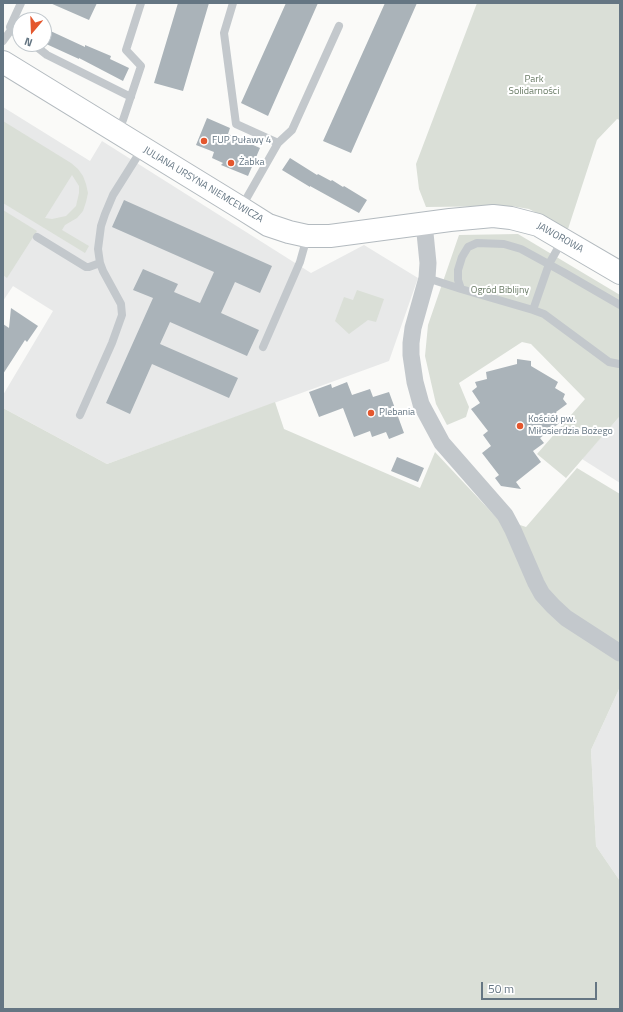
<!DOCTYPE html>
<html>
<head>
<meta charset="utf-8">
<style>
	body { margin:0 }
	#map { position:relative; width:623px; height:1012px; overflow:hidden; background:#fafaf8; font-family:"Titillium Web",sans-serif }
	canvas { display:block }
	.frame { position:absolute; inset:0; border:4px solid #657683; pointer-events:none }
	.north { position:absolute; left:12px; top:12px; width:40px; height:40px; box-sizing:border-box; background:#fff; border:1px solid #c1c8cd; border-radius:50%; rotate:199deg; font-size:11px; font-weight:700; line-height:16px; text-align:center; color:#657683 }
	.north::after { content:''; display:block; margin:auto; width:14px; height:18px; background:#e4572e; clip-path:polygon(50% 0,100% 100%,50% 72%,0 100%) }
	.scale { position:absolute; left:481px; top:982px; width:116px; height:18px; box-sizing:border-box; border:2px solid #657683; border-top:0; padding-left:5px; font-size:12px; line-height:14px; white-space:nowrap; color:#657683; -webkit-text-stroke:3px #fff; paint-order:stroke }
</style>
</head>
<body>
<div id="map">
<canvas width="623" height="1012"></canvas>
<div class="frame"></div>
<div class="north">N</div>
<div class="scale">50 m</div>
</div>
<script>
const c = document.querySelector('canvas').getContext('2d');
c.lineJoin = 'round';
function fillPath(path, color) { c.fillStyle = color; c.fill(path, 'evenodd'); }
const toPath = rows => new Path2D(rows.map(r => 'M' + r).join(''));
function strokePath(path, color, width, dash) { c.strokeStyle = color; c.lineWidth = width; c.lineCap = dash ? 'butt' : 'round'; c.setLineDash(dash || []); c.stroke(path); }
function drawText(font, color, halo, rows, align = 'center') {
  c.font = font + ' "Titillium Web",sans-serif'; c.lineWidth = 4; c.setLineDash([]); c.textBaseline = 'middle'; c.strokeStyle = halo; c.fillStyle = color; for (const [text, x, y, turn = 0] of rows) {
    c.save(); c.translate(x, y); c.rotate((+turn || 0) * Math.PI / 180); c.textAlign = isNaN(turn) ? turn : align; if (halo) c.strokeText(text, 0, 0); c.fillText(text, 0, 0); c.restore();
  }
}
fillPath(toPath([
	[3,107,90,161,102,141,311,273,364,245,418,278,389,361,107,464,3,408,3,395,53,311,13,286,3,301],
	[620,416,620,483,582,459],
	[620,687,620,881,596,846,591,750]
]), '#e8e9e9');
fillPath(toPath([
	[477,3,620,3,620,120,617,119,597,140,568,229,529,209,511,206,426,207,419,189,416,164],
	[3,121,71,163,78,169,83,176,86,184,88,193,86,202,83,211,77,218,65,225,62,230,89,246,85,253,3,203],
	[72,175,79,186,79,193,76,206,66,216,52,219,45,218],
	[3,210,37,231,7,278,3,275],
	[518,234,620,295,620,416,566,478,537,454,585,399,531,344,522,342,459,383,469,407,466,417,447,425,436,404,425,356,428,325,459,235],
	[357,290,384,299,376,322,368,320,349,334,335,321,344,297,353,300],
	[275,402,284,429,420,488,435,452,496,517,526,527,577,468,620,494,620,687,591,750,596,846,620,881,620,1009,3,1009,3,408,107,464]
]), '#dadfd7');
fillPath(toPath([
	[50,3,97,3,89,20],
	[178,3,209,3,183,91,154,83],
	[286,3,318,3,268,116,241,103],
	[385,3,417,3,351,153,323,141],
	[44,28,85,47,85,45,111,56,110,59,129,68,123,81,79,58,79,59,44,43],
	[207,118,230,128,228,134,260,148,248,176,221,165,223,163,212,158,214,152,196,145],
	[290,158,317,175,318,174,331,181,332,180,343,187,344,186,367,200,359,213,310,186,310,187,282,170],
	[124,200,272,266,260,293,235,282,221,313,259,330,247,356,170,322,160,344,238,378,229,398,152,364,130,414,106,403,153,298,133,290,143,269,178,284,174,292,200,303,214,272,112,227],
	[11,308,38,326,27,342,25,340,3,374,3,324,9,328],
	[517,359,531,361,531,366,558,382,555,388,565,394,563,399,567,404,556,412,562,421,540,438,544,443,533,451,541,462,516,482,521,489,501,486,495,478,499,475,482,453,491,446,483,435,488,431,471,409,480,403,472,391,477,387,475,382,487,379,486,372,517,364],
	[347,382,352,395,370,389,373,397,389,392,404,433,389,439,386,432,372,437,370,431,354,437,343,408,319,417,309,392,331,384,332,388],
	[397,457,424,468,418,482,391,471]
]), '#aab3b9');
const secondary = toPath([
	[3,62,241,208,268,225,289,232,307,236,330,236,450,220,493,216,511,218,538,225,620,273]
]);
strokePath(secondary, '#b3babf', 24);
strokePath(toPath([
	[233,3,224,33,236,124,278,143],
	[11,30,20,36],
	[3,41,11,30,10,27,21,3],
	[33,44,47,55,131,97],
	[117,131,123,120,141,66,126,50,141,3],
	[241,208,278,143,292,130,339,26],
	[37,237,86,267,89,267,100,263],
	[427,278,461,289,533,310,544,314,609,362,619,364,620,364],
	[461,289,458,280,458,270,462,257,468,247,477,243,504,244,521,249,563,272,620,305],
	[533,310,549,264,562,241],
	[263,347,300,262,307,237],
	[80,415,112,343,122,315,121,304,103,271,100,263,98,249,101,226,105,214,113,195,142,149]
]), '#c3c8cc', 8);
strokePath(toPath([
	[424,223,428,263,427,278,413,328,411,343,411,355,415,382,421,404,442,443,505,515,513,530,536,583,542,594,553,606,566,618,620,653]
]), '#c3c8cc', 17);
strokePath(secondary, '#fff', 22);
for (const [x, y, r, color] of [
	[204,141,4,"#e4572e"],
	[231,163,4,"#e4572e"],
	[371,413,4,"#e4572e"],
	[520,426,4,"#e4572e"]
]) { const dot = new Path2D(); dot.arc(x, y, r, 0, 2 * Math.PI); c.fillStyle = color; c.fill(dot); strokePath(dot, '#fff', 1.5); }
drawText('10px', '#687a64', '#fff', [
	["Park",534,80],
	["Solidarności",534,92],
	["Ogród Biblijny",500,291]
]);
drawText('10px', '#657683', '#fff', [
	["FUP Puławy 4",212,141],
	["Żabka",239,163],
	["Plebania",379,413],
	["Kościół pw.",528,420],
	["Miłosierdzia Bożego",528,432]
], 'left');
drawText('10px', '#657683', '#fff', [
	["JULIANA URSYNA NIEMCEWICZA",203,185,31],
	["JAWOROWA",560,238,29]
]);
</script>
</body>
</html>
